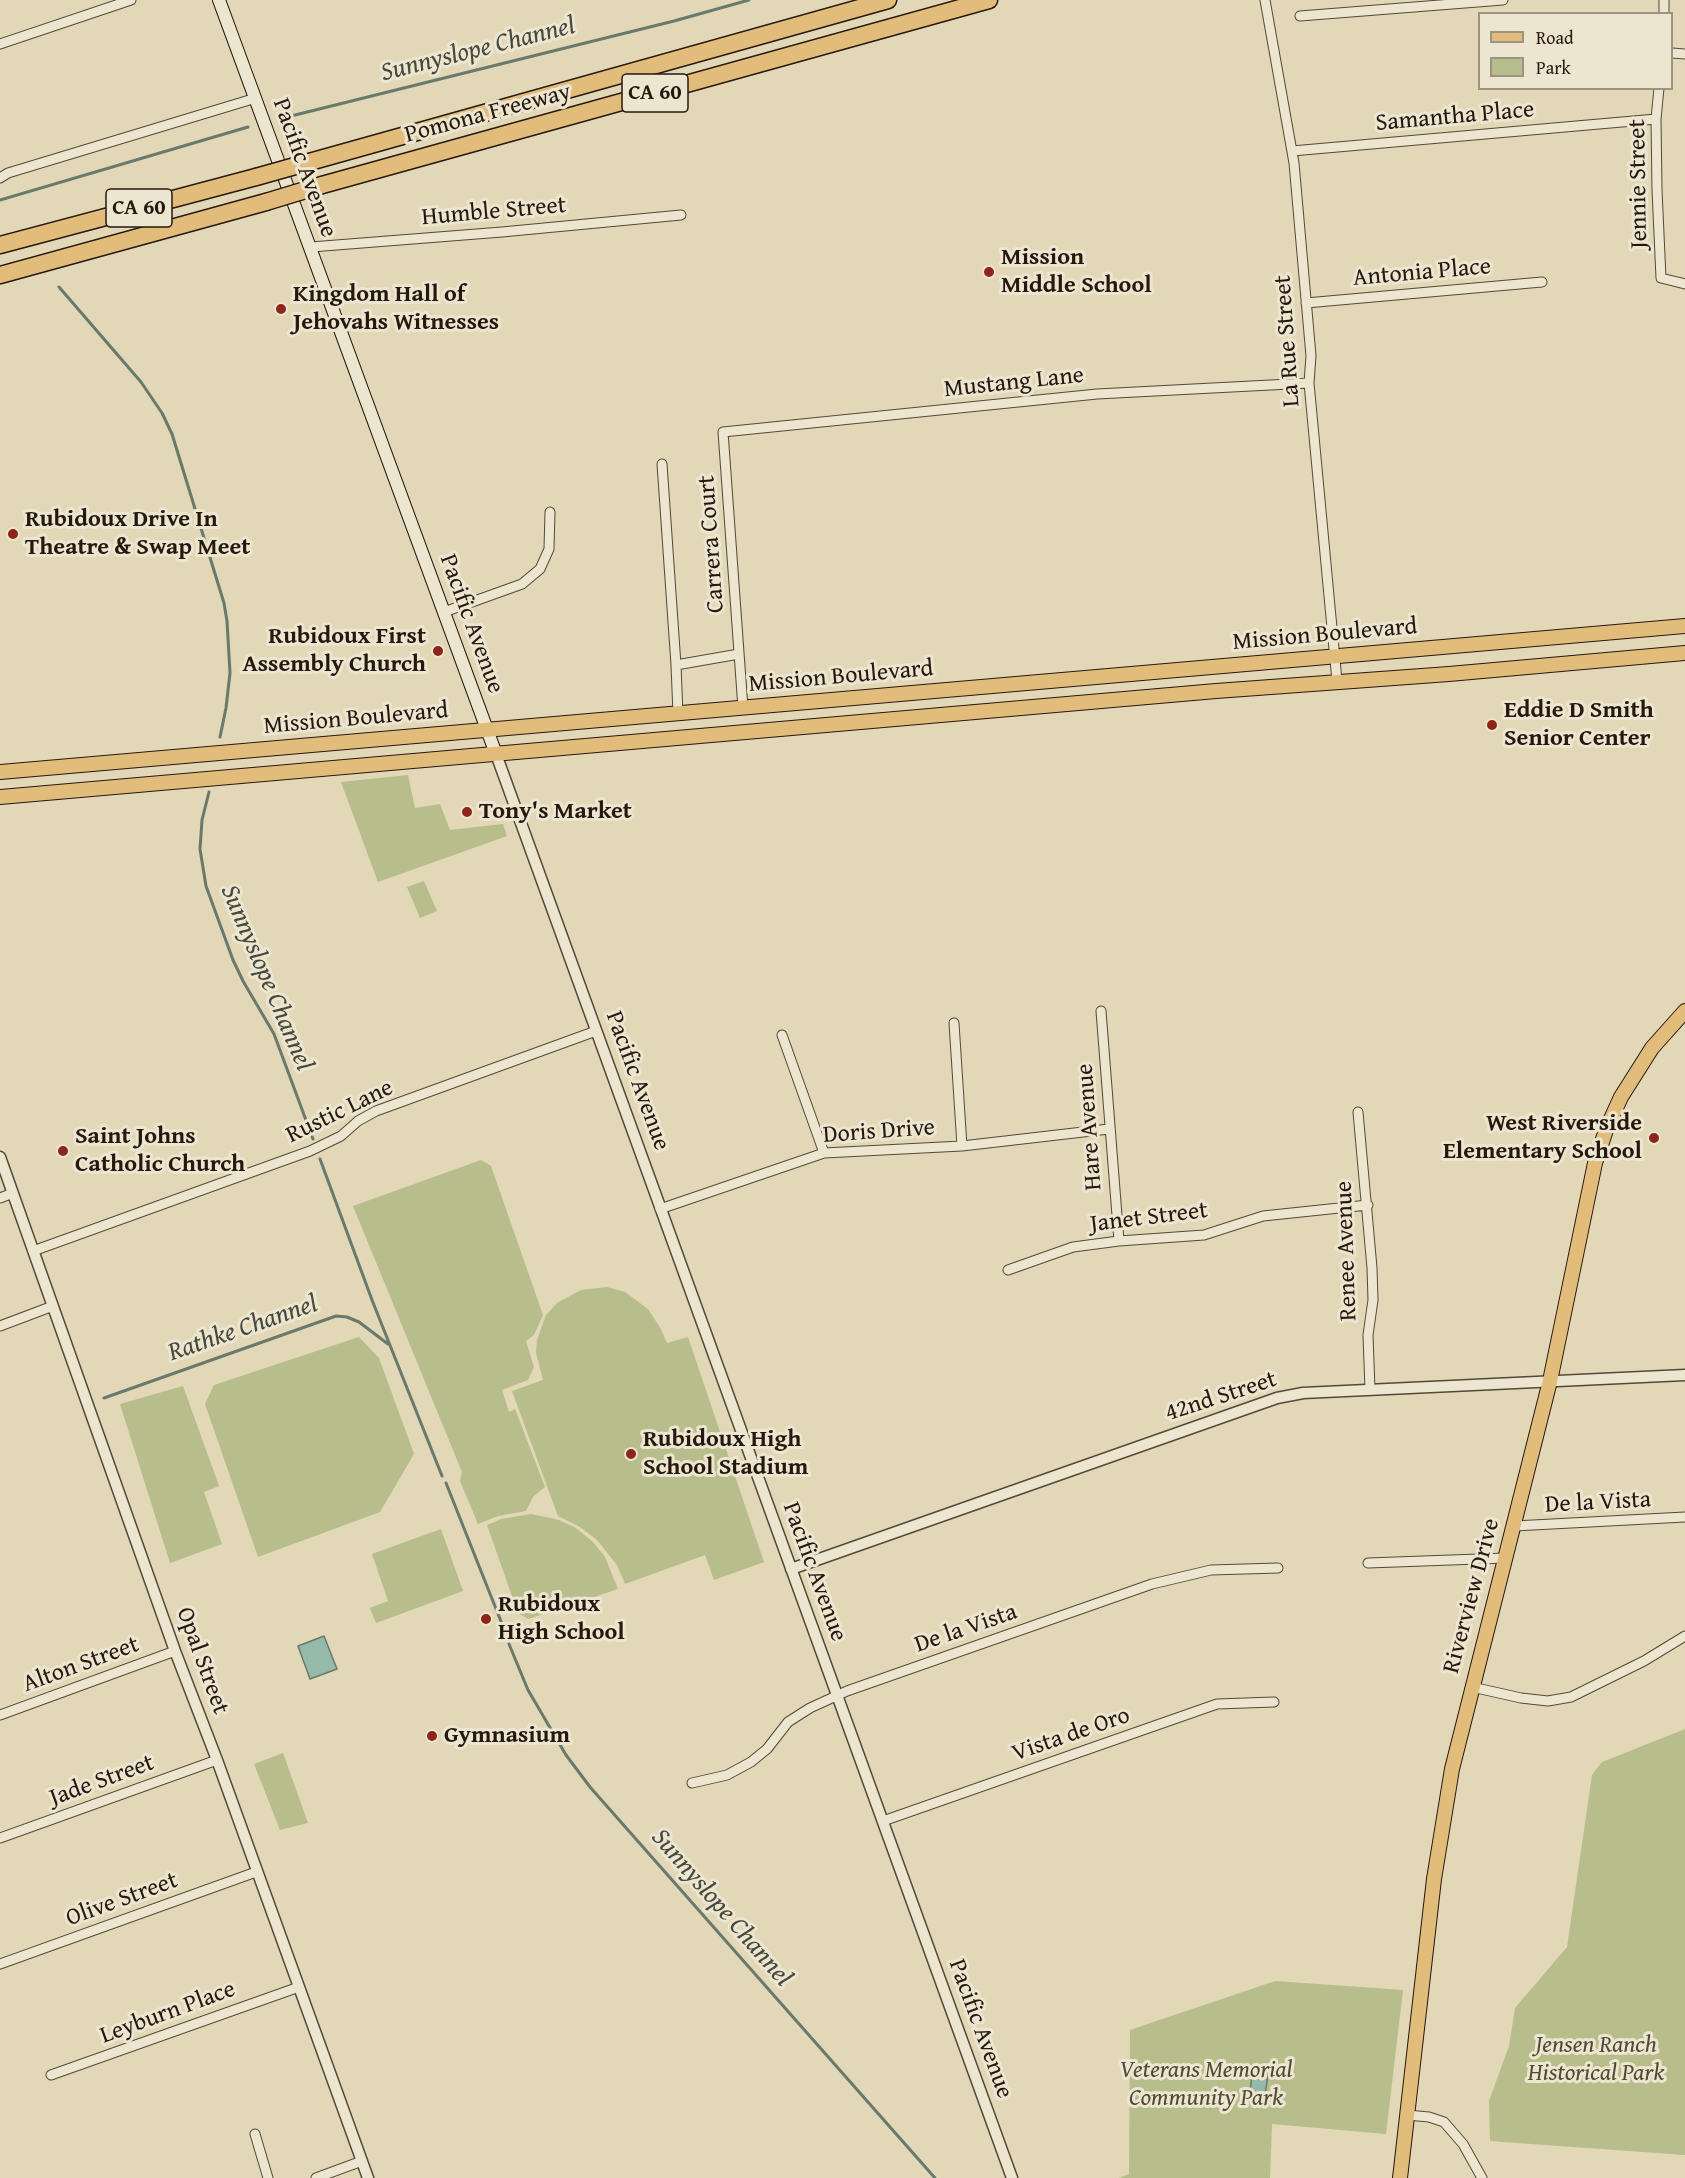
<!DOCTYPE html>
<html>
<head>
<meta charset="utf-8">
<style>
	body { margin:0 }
	#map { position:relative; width:1685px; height:2178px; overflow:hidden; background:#e2d7b6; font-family:"Gentium Book Plus",serif }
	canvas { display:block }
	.legend { position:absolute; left:1478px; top:12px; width:195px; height:78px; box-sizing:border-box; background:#ece5d0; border:2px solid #9d9382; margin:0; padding:8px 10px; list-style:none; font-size:18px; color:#27180e }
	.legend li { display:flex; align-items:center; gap:12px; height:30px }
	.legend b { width:30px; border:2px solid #9d9382 }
</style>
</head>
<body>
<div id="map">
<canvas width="1685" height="2178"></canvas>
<ul class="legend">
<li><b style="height:8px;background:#e1bc7b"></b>Road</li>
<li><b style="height:16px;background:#b7bd8b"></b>Park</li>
</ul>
</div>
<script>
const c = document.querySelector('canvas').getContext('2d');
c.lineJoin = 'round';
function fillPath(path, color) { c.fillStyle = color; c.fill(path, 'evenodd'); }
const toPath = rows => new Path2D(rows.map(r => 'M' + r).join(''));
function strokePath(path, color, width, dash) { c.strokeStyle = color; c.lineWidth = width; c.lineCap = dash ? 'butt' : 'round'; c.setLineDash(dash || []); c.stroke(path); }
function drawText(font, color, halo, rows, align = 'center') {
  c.font = font + ' "Gentium Book Plus",serif'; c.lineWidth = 6; c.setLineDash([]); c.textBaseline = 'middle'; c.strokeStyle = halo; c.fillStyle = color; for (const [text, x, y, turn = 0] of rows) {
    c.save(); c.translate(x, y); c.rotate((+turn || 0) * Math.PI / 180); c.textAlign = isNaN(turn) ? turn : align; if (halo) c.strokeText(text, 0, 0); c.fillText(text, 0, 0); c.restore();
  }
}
fillPath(toPath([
	[408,775,415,808,440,804,450,830,503,824,507,836,378,882,341,782],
	[424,881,437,911,420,918,407,887],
	[481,1160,491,1166,543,1315,534,1335,526,1341,534,1367,528,1380,502,1390,509,1412,515,1409,545,1487,533,1497,526,1511,498,1516,478,1524,460,1481,462,1472,353,1206],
	[607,1287,625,1292,648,1309,661,1329,667,1343,688,1337,764,1562,714,1580,705,1555,625,1584,617,1565,597,1540,580,1527,558,1516,512,1391,543,1380,536,1353,537,1340,546,1315,557,1303,581,1290],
	[359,1337,379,1358,414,1454,380,1512,258,1557,205,1404,214,1385],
	[183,1386,219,1486,204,1492,222,1544,170,1563,120,1404],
	[531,1514,559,1520,576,1528,593,1542,605,1557,618,1589,528,1619,518,1613,487,1525,501,1519],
	[441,1529,463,1591,376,1623,370,1608,388,1601,372,1554],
	[1685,1729,1685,2155,1490,2141,1489,2101,1509,2046,1515,2008,1567,1947,1592,1775,1602,1762],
	[283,1753,308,1823,280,1830,254,1764],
	[1275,1981,1403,1990,1386,2134,1272,2124,1270,2178,1119,2178,1129,2174,1130,2030]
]), '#b7bd8b');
const water = toPath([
	[324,1636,337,1669,310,1679,298,1646,324,1636],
	[1251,2065,1269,2067,1264,2103,1249,2101,1252,2074,1250,2074,1251,2065]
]);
fillPath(water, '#95baaa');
strokePath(water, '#69796c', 1.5);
strokePath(toPath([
	[287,117,674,21,749,0],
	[0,200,248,127],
	[59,287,141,382,162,413,172,434,224,603,227,621,230,673,226,708,220,737],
	[209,792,202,820,200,849,206,886,233,960,243,981,274,1034,313,1139],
	[320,1159,372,1300,442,1476],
	[104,1398,336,1316,347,1317,359,1322,388,1344],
	[446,1483,506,1634],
	[509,1644,528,1690,566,1755,590,1787,935,2178]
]), '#69796c', 3);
const minor = toPath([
	[1265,0,1294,163,1311,356,1309,383,1337,681],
	[1664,14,1664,0],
	[1300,16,1503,0],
	[0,44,131,0],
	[1672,53,1685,54],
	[1659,88,1656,119,1657,190,1661,278,1685,284],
	[1292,151,1656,119],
	[0,178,8,173,256,98],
	[311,247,502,232,681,215],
	[1306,303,1542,282],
	[662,464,676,665,678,714],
	[444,612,522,584,540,569,549,549,550,512],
	[676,665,739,654],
	[743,708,723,432,1097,394,1309,383],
	[1101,1011,1119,1241],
	[954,1023,962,1146],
	[782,1035,824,1153],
	[1358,1112,1372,1268,1373,1300,1368,1335,1370,1390],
	[0,1198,13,1193],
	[660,1209,824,1153,962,1146,1109,1129],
	[33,1251,310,1151,341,1136,358,1121,376,1111,596,1031],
	[1008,1270,1073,1247,1119,1241,1204,1235,1263,1216,1368,1205],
	[0,1326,53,1306],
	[1514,1526,1685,1517],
	[1368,1563,1506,1558],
	[1472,1687,1521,1698,1548,1701,1571,1697,1644,1661,1685,1636],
	[0,1715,175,1651],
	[692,1783,727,1775,751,1762,767,1749,788,1722,810,1708,847,1691,1152,1584,1211,1570,1278,1568],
	[883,1821,1217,1704,1274,1702],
	[0,1838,217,1760],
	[0,1964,256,1872],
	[51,2075,299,1987],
	[1407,2115,1429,2117,1444,2122,1463,2144,1482,2178],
	[255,2134,268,2178],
	[316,2178,362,2161]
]);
const tertiary = toPath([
	[496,754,1012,2178],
	[0,1157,175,1651,217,1760,368,2178],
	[791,1569,1277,1398,1303,1393,1685,1375]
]);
const secondary = toPath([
	[219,0,496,754]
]);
const primary = toPath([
	[0,772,1685,626],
	[0,797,1216,691,1449,674,1685,653],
	[1400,2178,1434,1879,1452,1769,1550,1381,1595,1163,1606,1130,1621,1097,1652,1048,1685,1011]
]);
const motorway = toPath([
	[313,161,888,0],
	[322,185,989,0],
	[0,245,256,177],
	[0,275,266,202]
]);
strokePath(minor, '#564838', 11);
strokePath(tertiary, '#564838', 13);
strokePath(secondary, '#27180e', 14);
strokePath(primary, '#27180e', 16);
strokePath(motorway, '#27180e', 19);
strokePath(minor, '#ece5d0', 9);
strokePath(tertiary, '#ece5d0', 10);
strokePath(secondary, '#ece5d0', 12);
strokePath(primary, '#e1bc7b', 14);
strokePath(motorway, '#e1bc7b', 16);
const motorwayBridge = toPath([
	[256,177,313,161],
	[266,202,322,185]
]);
strokePath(motorwayBridge, '#27180e', 19, []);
strokePath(motorwayBridge, '#e1bc7b', 16);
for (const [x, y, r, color] of [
	[989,272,6,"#8f2418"],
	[281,309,6,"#8f2418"],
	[13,534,6,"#8f2418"],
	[438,651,6,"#8f2418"],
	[1492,725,6,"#8f2418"],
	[467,812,6,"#8f2418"],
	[1654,1138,6,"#8f2418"],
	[63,1151,6,"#8f2418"],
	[631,1454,6,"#8f2418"],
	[486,1619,6,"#8f2418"],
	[432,1736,6,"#8f2418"]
]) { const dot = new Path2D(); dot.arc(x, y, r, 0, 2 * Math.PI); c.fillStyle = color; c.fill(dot); strokePath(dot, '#ece5d0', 2); }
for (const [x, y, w] of [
	[655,93,66],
	[139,208,66]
]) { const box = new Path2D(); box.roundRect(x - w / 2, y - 19, w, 38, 4.5); c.fillStyle = '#ece5d0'; c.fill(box); strokePath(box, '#27180e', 1.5); }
drawText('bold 22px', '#27180e', null, [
	["CA 60",655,93],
	["CA 60",139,208]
]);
drawText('24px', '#27180e', '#ece5d0', [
	["Pomona Freeway",488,114,-15],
	["Samantha Place",1455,117,-5],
	["Pacific Avenue",304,168,70],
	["Jennie Street",1639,184,-91],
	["Humble Street",494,212,-5],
	["Antonia Place",1422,273,-5],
	["La Rue Street",1288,341,-94],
	["Mustang Lane",1014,383,-6],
	["Carrera Court",712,544,-94],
	["Pacific Avenue",471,624,70],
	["Mission Boulevard",1325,635,-5],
	["Mission Boulevard",841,677,-5],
	["Mission Boulevard",356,719,-5],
	["Pacific Avenue",637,1081,70],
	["Rustic Lane",340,1112,-26],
	["Hare Avenue",1090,1127,-94],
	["Doris Drive",879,1132,-4],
	["Janet Street",1149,1218,-7],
	["Renee Avenue",1347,1251,-92],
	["42nd Street",1221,1397,-18],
	["De la Vista",1598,1503,-3],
	["Pacific Avenue",814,1572,70],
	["Riverview Drive",1472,1596,-75],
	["De la Vista",966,1629,-19],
	["Opal Street",202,1661,70],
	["Alton Street",81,1665,-20],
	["Vista de Oro",1071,1735,-19],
	["Jade Street",102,1781,-20],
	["Olive Street",122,1900,-20],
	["Leyburn Place",168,2013,-20],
	["Pacific Avenue",980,2029,70]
]);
drawText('bold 24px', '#27180e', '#ece5d0', [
	["Mission",1001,258],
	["Middle School",1001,286],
	["Kingdom Hall of",293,295],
	["Jehovahs Witnesses",293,323],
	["Rubidoux Drive In",25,520],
	["Theatre & Swap Meet",25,548],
	["Rubidoux First",426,637,"right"],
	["Assembly Church",426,665,"right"],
	["Eddie D Smith",1504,711],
	["Senior Center",1504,739],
	["Tony's Market",479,812],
	["West Riverside",1642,1124,"right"],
	["Elementary School",1642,1152,"right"],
	["Saint Johns",75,1137],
	["Catholic Church",75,1165],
	["Rubidoux High",643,1440],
	["School Stadium",643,1468],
	["Rubidoux",498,1605],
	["High School",498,1633],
	["Gymnasium",444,1736]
], 'left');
drawText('italic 24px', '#524a34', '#ece5d0', [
	["Jensen Ranch",1596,2046],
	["Historical Park",1596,2074],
	["Veterans Memorial",1206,2071],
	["Community Park",1206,2099]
]);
drawText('italic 26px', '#48493d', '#ece5d0', [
	["Sunnyslope Channel",478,50,-14],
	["Sunnyslope Channel",266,978,67],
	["Rathke Channel",243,1329,-19],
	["Sunnyslope Channel",721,1908,49]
]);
</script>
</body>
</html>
